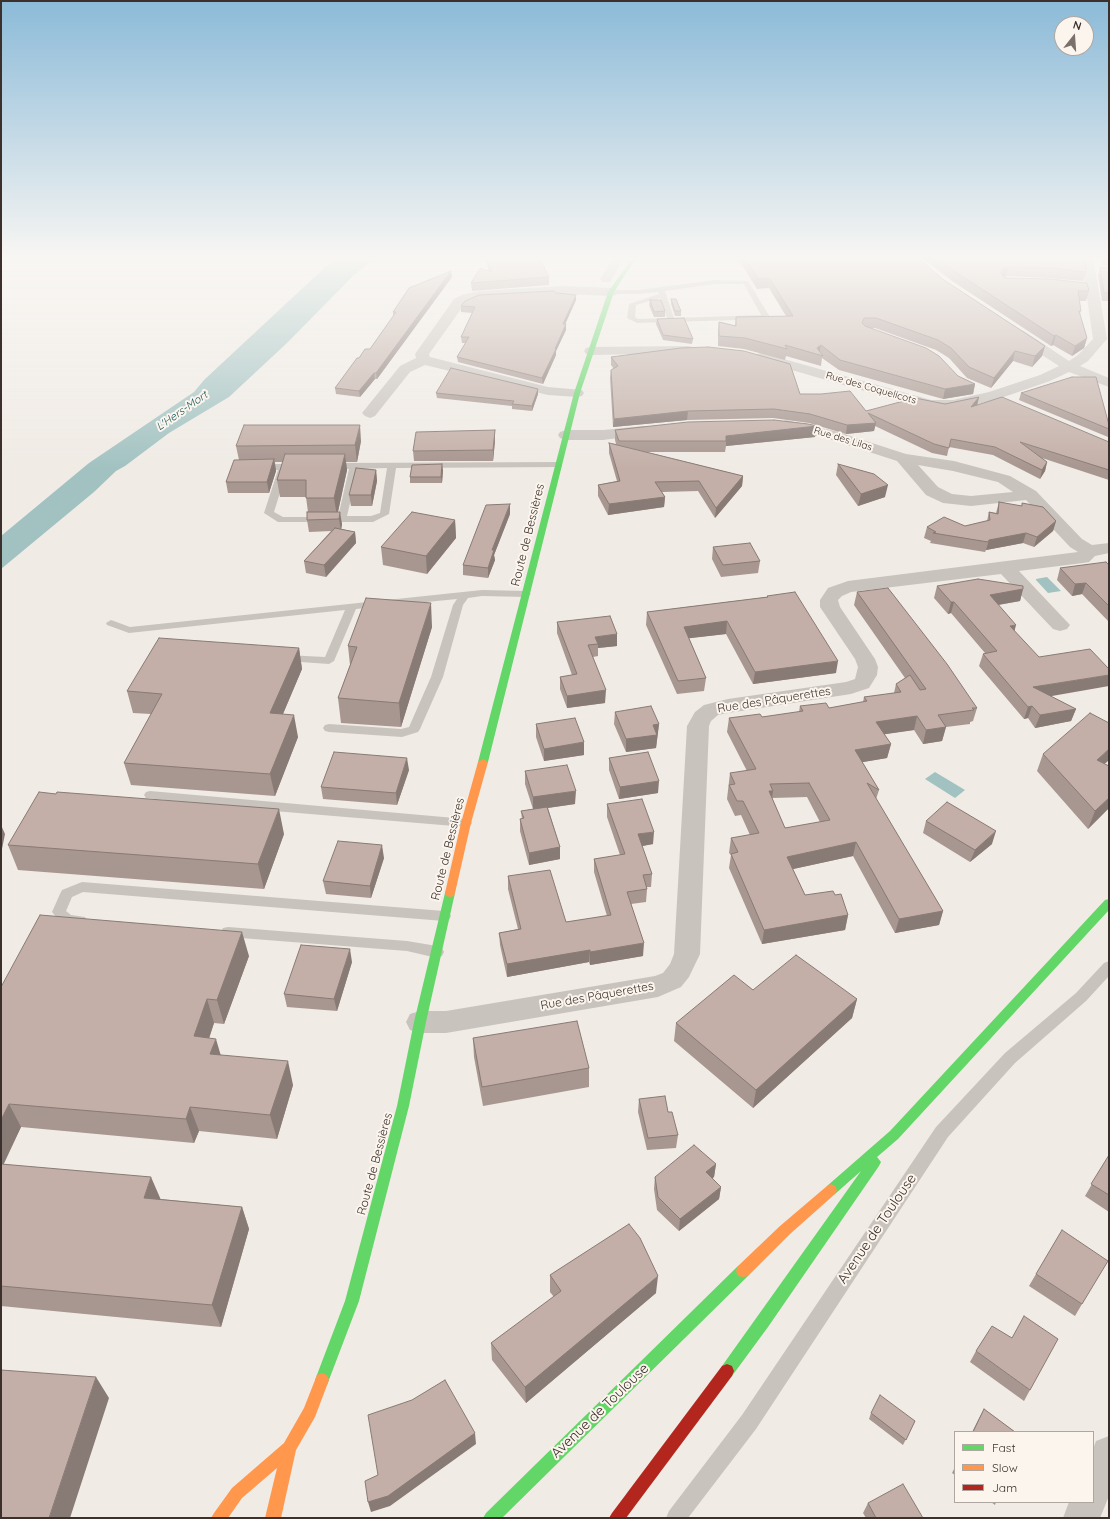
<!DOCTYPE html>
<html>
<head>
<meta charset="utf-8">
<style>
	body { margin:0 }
	#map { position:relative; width:1110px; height:1519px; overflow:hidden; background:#f0ebe5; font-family:Quicksand,sans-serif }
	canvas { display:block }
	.frame { position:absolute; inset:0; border:2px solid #3b302b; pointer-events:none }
	.legend { position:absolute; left:954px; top:1431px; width:140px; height:72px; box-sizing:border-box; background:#fbf5ee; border:1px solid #aea6a0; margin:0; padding:5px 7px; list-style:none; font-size:12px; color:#3b302b }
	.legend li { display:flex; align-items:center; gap:8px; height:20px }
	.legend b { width:20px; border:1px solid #aea6a0 }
	.north { position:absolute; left:1054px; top:16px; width:40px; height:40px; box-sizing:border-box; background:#fbf5ee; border:1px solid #aea6a0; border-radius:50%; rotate:17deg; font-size:11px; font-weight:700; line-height:16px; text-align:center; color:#3b302b }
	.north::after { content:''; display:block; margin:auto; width:14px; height:18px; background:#7a716c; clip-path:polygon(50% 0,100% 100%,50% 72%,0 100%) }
</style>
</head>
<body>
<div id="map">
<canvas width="1110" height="1519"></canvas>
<div class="frame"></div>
<ul class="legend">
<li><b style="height:5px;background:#63d668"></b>Fast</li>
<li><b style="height:5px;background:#ff974d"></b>Slow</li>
<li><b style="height:5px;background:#b3261e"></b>Jam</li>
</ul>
<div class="north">N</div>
</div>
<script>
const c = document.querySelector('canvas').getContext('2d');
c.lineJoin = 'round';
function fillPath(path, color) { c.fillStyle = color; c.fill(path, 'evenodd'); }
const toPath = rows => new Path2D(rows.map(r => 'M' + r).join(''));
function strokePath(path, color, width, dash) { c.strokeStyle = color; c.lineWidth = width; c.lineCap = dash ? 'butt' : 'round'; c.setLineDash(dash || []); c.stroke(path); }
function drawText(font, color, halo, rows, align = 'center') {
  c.font = font + ' Quicksand,sans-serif'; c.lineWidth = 4; c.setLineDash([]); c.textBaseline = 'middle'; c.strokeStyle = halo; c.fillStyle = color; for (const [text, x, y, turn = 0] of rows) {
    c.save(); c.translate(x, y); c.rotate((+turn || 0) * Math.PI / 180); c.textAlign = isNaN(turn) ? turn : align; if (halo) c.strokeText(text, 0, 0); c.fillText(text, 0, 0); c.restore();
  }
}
fillPath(toPath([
	[336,257,373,257,367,265,354,275,287,343,229,397,169,433,125,466,116,471,94,492,1,569,1,536,89,463,194,392,204,380],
	[1047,577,1061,591,1048,593,1036,580,1036,579],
	[935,772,965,790,955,798,925,779]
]), '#a1c2c1');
fillPath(toPath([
	[715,280,748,281,770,317,769,319,637,323,627,318,629,304,659,294,658,292,639,294,611,294,608,292,611,290,639,290,715,280],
	[715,284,744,284,761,315,674,318,665,291,715,284],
	[660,298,667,318,638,319,635,317,636,305,660,298],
	[558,462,562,465,561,467,396,468,389,514,373,522,278,522,264,513,278,470,259,470,255,467,259,464,297,464,301,467,297,470,287,470,274,512,283,517,338,517,349,469,328,468,327,466,331,463,558,462],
	[387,468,380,513,371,516,347,516,358,469,387,468],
	[482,590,526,591,531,594,526,597,482,596,468,598,463,605,443,677,420,729,418,732,402,737,329,732,325,731,323,728,325,725,329,724,401,729,409,727,431,677,453,605,457,599,356,609,334,661,329,664,286,661,281,658,286,655,325,657,345,610,129,633,107,625,106,623,111,620,130,627,482,590],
	[150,791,466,819,470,820,472,823,470,826,466,827,274,811,146,798,144,795,146,792,150,791],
	[82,882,444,911,449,912,451,916,449,920,444,921,83,892,72,897,66,911,71,915,85,917,87,921,85,925,80,926,62,924,52,912,60,894,62,890,82,882],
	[228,927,407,941,437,946,442,948,444,952,442,956,437,958,407,951,228,937,223,936,221,932,223,928,228,927],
	[1109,961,1109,976,1086,1001,1015,1063,948,1137,756,1429,688,1518,666,1518,669,1511,742,1415,936,1127,1005,1053,1076,993,1104,963,1109,961]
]), '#c9c3be');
fillPath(toPath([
	[613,257,625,257,610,282,602,282,600,279,613,257],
	[1081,257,1093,257,1107,339,1088,361,1080,366,1109,378,1109,387,1069,372,1050,381,998,399,953,410,930,410,757,360,755,357,757,354,762,353,931,400,953,400,989,392,1040,375,1059,366,1014,337,1012,334,1014,331,1024,331,1069,361,1078,355,1093,339,1081,257],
	[563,286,611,288,616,289,617,292,616,295,611,296,563,294,479,299,472,301,464,305,429,354,430,357,548,387,582,390,584,393,582,396,577,397,548,395,425,365,410,372,375,416,370,418,365,416,362,413,400,366,416,358,415,354,454,299,462,295,479,291,563,286],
	[688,346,693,347,695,350,693,353,591,355,586,354,584,351,586,348,591,347,688,346],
	[786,420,835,431,906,454,954,461,1010,476,1036,491,1082,539,1092,545,1109,543,1109,553,1095,556,1089,562,1083,563,1019,571,1070,625,1067,629,1060,631,1053,629,1001,574,851,592,842,596,838,600,840,607,875,659,878,667,877,675,869,688,851,694,728,713,718,715,711,721,709,726,700,954,689,977,681,987,658,997,446,1033,420,1033,410,1030,406,1022,410,1014,420,1011,446,1011,655,976,663,973,670,964,674,954,687,726,695,712,704,705,728,699,846,682,855,679,858,667,855,659,820,607,820,600,828,588,848,581,1078,552,1070,547,1026,500,971,506,943,503,926,495,897,461,823,437,781,428,778,425,781,422,786,420],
	[918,465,953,471,998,482,1013,492,971,496,952,494,938,487,918,465],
	[644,426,649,428,652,431,649,434,603,440,566,440,560,438,558,435,560,432,566,430,603,430,644,426],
	[1109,1436,1109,1496,1100,1518,1063,1518,1069,1502,1093,1502,1093,1449,1096,1441,1109,1436]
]), '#c9c3be');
fillPath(toPath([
	[633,257,637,257,614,292,580,393,488,762,483,765,480,764,478,762,574,393,608,292,633,257],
	[450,889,454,890,455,893,426,1022,409,1106,359,1301,327,1385,322,1387,317,1385,315,1380,345,1301,397,1106,414,1022,445,893,446,890,450,889],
	[1109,899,1109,910,898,1139,877,1157,881,1162,879,1166,768,1327,732,1376,727,1378,722,1376,720,1371,722,1366,861,1171,835,1194,831,1196,827,1194,825,1190,827,1186,890,1131,1105,900,1109,899],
	[743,1265,748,1266,750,1271,748,1276,502,1518,483,1518,486,1513,738,1266,743,1265]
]), '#63d668');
fillPath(toPath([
	[483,759,488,762,471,823,455,893,454,896,450,897,446,896,445,893,461,823,478,762,483,759],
	[831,1184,835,1186,837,1190,835,1194,790,1234,748,1276,743,1277,738,1276,736,1271,738,1266,780,1226,827,1186,831,1184],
	[322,1373,327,1375,329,1380,315,1417,296,1450,281,1518,265,1518,277,1468,242,1498,228,1518,211,1518,214,1513,232,1488,284,1443,304,1408,317,1375,322,1373]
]), '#ff974d');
fillPath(toPath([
	[727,1364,732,1366,734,1371,732,1376,626,1518,609,1518,612,1513,722,1366,727,1364]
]), '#b3261e');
fillPath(toPath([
	[486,257,539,257,549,277,549,285,472,291,471,283,489,272,486,262],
	[737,257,916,257,944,280,1045,346,1042,356,1032,367,1013,361,991,388,967,378,949,358,936,350,875,328,869,328,958,376,975,384,973,394,943,399,839,370,822,358,821,366,786,356,785,360,744,349,718,346,718,332,719,322,735,326,736,317,786,316,769,288,757,289],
	[921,257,1084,257,1086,272,1083,281,1048,278,1006,276,1004,277,1089,291,1086,301,1079,301,1081,311,1080,314,1087,338,1084,348,1072,356,1053,345,1051,346,952,281],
	[1104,257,1109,257,1109,266,1102,265],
	[1100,267,1109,268,1109,301,1102,301,1098,275],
	[451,271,452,277,377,379,375,379,360,397,336,394,335,388,359,358,370,349,393,317,393,312],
	[556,293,576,295,576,300,565,324,566,330,556,351,556,355,543,384,458,362,457,357,466,343,462,343,461,337,472,313,461,312,461,306],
	[671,299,681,311,681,316,675,316,671,304],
	[650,300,665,311,665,317,654,317,649,305],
	[657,319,693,339,692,344,663,340,656,324],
	[611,357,800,394,866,411,945,404,979,397,977,405,1109,442,1109,480,1042,458,1047,462,1045,471,1040,479,993,455,949,447,947,456,932,453,875,426,874,431,846,434,809,423,773,418,687,420,613,427,610,378,611,370,614,369,611,365],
	[436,393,538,394,532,411,512,409,512,406,437,398],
	[1021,393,1109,425,1109,434,1108,437,1019,400],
	[817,426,815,437,726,446,725,452,647,452,743,476,742,486,715,518,698,491,662,492,665,497,664,507,608,515,598,496,598,485,617,481,609,453,609,443,616,444,615,440,615,430],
	[495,430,495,441,493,461,414,461,413,451],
	[361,441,357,462,346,462,347,470,338,512,342,524,341,529,355,532,356,543,326,577,306,573,304,561,331,531,309,532,307,520,308,512,306,497,280,497,277,480,283,462,275,462,276,471,269,493,228,493,226,482,239,460,236,446],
	[838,464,885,497,858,506,836,475],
	[376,470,377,481,372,506,351,506,349,495],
	[443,470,442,483,410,483,410,477],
	[999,502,1056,521,1053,531,1034,547,1023,543,986,550,985,552,930,543,931,541,924,538,927,527,965,526,987,521,989,512,996,513],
	[510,514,494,555,495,560,488,578,463,575,463,565],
	[455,520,456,538,427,574,383,565,381,547],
	[713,547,760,561,758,573,721,577,712,559],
	[1109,565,1109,622,1082,594,1072,596,1057,580,1060,568],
	[937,586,1023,589,1020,601,998,605,1014,630,1050,696,1076,709,1071,721,1035,728,1028,718,1024,719,979,666,983,654,985,653,951,613,948,614,934,598],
	[857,592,977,708,973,721,970,722,970,724,946,727,942,741,923,744,914,730,884,734,891,744,887,758,862,762,879,790,876,799,943,911,939,925,895,933,853,856,793,869,805,895,835,895,848,915,845,930,762,944,729,868,731,855,729,853,731,838,750,835,741,815,735,816,727,799,730,773,747,771,727,732,729,718,762,717,799,712,800,706,829,708,863,702,864,697,894,693,896,684,905,678,854,605],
	[807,797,820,822,785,828,772,798],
	[767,596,836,673,753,684,726,634,689,638,706,678,704,691,677,694,646,625,647,612,767,597],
	[557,622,617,646,598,648,598,656,593,657,605,703,567,708,560,689,560,677,572,675,557,633],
	[432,627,401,727,341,723,338,698,350,665,348,646],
	[299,648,302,669,283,714,298,737,275,796,131,785,124,763,151,714,133,713,127,691],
	[615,712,659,724,656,748,626,752,614,724],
	[536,724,584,755,544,761,536,737],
	[1043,754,1109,760,1104,764,1109,766,1109,808,1088,829,1037,771],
	[609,758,658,793,619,799,609,770],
	[409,770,397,805,323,799,321,787],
	[525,771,575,804,548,808,560,847,560,859,529,865,520,831,520,819,522,819,521,811,533,809,525,784],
	[56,794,284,834,264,889,18,870,8,845],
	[607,804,653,844,642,846,652,874,651,887,647,887,647,889,646,902,631,904,643,956,590,965,589,962,507,977,500,945,499,933,518,929,508,889,508,876,566,922,607,916,594,872,594,859,620,855,607,817],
	[926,821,992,844,970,862,923,833],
	[384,858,371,898,326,894,323,881],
	[249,956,224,1024,214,1023,209,1038,221,1055,293,1085,277,1139,199,1131,194,1143,21,1127,3,1164,160,1199,242,1207,249,1229,221,1327,1,1306,1,987],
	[352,962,337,1011,287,1007,284,994],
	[753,990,857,999,852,1018,753,1108,674,1041,676,1023],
	[473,1038,589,1068,589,1087,483,1106,474,1057],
	[639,1099,668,1112,678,1135,676,1148,647,1150,638,1112],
	[1109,1155,1109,1212,1085,1196],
	[716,1164,714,1177,712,1178,721,1187,719,1199,679,1231,657,1210,654,1189,655,1177],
	[1036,1274,1082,1304,1075,1316,1029,1286],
	[550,1275,656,1293,526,1403,492,1360,491,1343,554,1297,550,1292],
	[976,1351,1030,1390,1024,1401,970,1362],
	[984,1409,1015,1432,972,1432,978,1420],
	[871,1413,915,1421,903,1445,869,1419],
	[955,1467,955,1475,952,1473],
	[991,1502,996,1502,995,1505],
	[868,1503,923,1518,866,1518,863,1513]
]), '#a89690');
fillPath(toPath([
	[1008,267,1006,276,1001,278,1001,273,1003,269],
	[451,271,452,277,377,379,376,373],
	[576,295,576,300,563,329,563,324],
	[566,324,566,330,556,351,556,355,543,384,542,378],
	[1056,335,1053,345,1051,346,1054,336],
	[1087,338,1084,348,1072,356,1075,346],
	[821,345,819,355,817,348],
	[1045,346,1042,356,1032,367,1035,356],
	[1015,351,1013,361,991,388,994,378],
	[374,373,375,379,360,397,359,391],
	[975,384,973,394,943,399,945,389],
	[538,389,538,394,532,411,532,406],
	[979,397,977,406,971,407],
	[688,411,687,420,613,427,614,419],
	[876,423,874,431,846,434,847,425],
	[360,425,361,441,357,462,355,445],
	[817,426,815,437,726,446,726,436],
	[495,430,495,441,493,461,493,450],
	[345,454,347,470,337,516,334,498],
	[274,459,276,471,269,493,267,482],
	[1047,462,1045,471,1040,479,1042,470],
	[442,464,443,470,442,483,441,477],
	[376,470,377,481,372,506,371,495],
	[743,476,742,486,715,518,716,508],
	[888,485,885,497,858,506,861,494],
	[665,497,664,507,608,515,609,504],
	[510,504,510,514,494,555,495,560,488,578,488,568,492,550],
	[340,512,342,524,341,531,339,519],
	[455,520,456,538,427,574,426,556],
	[1056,521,1053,531,1034,547,1037,537],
	[355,532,356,543,326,577,324,565],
	[1026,533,1023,543,986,550,989,540],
	[1086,583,1082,594,1072,596,1075,584],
	[1023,589,1020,601,986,607,990,595],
	[951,602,954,602,951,613,948,614],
	[431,603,432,627,401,727,399,703],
	[727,621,726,634,683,639,684,627],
	[1016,625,1013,637,1010,626],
	[617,634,617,646,598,648,598,644,595,637],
	[299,648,302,669,274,735,270,713],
	[838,661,836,673,753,684,755,672],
	[1109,675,1109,686,1029,700,1033,687],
	[606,690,605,703,567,708,567,696],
	[1032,706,1028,718,1024,719,1028,707],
	[1076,709,1071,721,1035,728,1040,715],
	[294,715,298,737,275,796,270,774],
	[917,716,914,730,873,736,876,722],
	[659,724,656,748,626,752,626,739,653,725],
	[946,727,942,741,923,744,926,730],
	[584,742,584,755,544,761,544,749],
	[891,744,887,758,852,764,855,750],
	[1109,749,1109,760,1090,777,1097,760],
	[407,758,409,770,397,805,396,793],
	[659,781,658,793,619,799,620,787],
	[576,791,575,804,533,810,533,797],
	[769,791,773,791,771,805],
	[1109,798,1109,808,1088,829,1095,811],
	[279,809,284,834,264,889,258,864],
	[1,825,5,834,1,854],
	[996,831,992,844,970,862,975,850],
	[654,832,653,844,637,847,638,834],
	[856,842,853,856,784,871,787,857],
	[382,845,384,858,371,898,370,886],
	[560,847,560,859,529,865,529,853],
	[943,911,939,925,895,933,899,919],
	[848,915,845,930,762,944,764,930],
	[242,932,249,956,224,1024,217,1000],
	[644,943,643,956,590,965,590,952],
	[350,949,352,962,337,1011,334,999],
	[590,950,589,962,507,977,507,964],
	[207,999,214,1023,202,1060,194,1036],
	[857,999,852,1018,753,1108,756,1090],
	[216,1039,223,1063,210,1054],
	[288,1061,293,1085,277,1139,270,1115],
	[9,1104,21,1127,1,1170,1,1120],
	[190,1107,199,1131,194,1143,186,1119],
	[716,1164,714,1177,704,1185,706,1172],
	[151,1177,161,1200,144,1198],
	[721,1187,719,1199,679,1231,680,1219],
	[242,1207,249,1229,221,1327,212,1305],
	[658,1276,656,1293,526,1403,525,1387],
	[96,1377,109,1398,70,1518,49,1518],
	[475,1433,476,1444,390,1506,371,1512,368,1502]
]), '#887a75');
const building = toPath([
	[486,257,539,257,549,277,471,283,480,268,492,272,486,257],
	[744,257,916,257,944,280,1045,346,1035,356,1015,351,994,378,969,367,951,348,938,340,876,318,864,318,862,323,865,326,926,348,939,356,958,376,975,384,945,389,840,360,821,345,817,348,823,356,785,345,787,349,745,338,719,336,719,322,736,326,736,317,793,316,770,279,758,279,744,257],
	[935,257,1084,257,1086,272,1051,268,1008,267,1003,269,1001,273,1004,277,1008,278,1050,279,1087,283,1089,291,1078,291,1081,311,1079,311,1087,338,1075,346,1056,335,1054,336,954,271,935,257],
	[1104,257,1109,257,1109,258,1104,258,1104,257],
	[1100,267,1109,268,1109,293,1104,293,1100,267],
	[451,271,376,373,374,373,359,391,335,388,357,358,359,358,365,349,370,349,396,312,393,312,409,288,451,271],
	[554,291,556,293,576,295,563,324,566,324,555,349,556,349,542,378,457,357,469,337,461,337,475,307,461,306,465,301,479,295,554,291],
	[671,299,676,299,681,311,675,311,671,299],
	[650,300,661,300,665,311,654,312,650,300],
	[684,318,693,339,663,335,657,319,684,318],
	[708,347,744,351,790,364,800,394,821,394,850,391,866,411,915,398,945,404,979,397,971,407,1002,397,1109,442,1109,470,1020,442,1047,462,1042,470,995,447,951,439,949,448,934,444,868,413,876,423,847,425,810,414,774,409,688,411,614,419,611,370,618,366,611,357,681,348,708,347],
	[451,368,538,389,532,406,512,404,514,401,436,393,451,368],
	[1072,377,1096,377,1109,425,1109,429,1021,393,1072,377],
	[774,420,808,424,817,426,726,436,726,441,619,441,615,430,688,422,774,420],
	[244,425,360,425,355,445,236,446,244,425],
	[495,430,493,450,413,451,416,432,495,430],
	[609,443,743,476,716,508,699,481,655,482,665,497,609,504,598,485,620,481,609,443],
	[285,454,345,454,334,498,306,498,306,480,277,480,285,454],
	[274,459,267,482,226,482,234,460,274,459],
	[442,464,441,477,410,477,412,465,442,464],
	[838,464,874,474,888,485,861,494,838,464],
	[356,468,376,470,371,495,349,495,356,468],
	[999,502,1022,506,1022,503,1043,507,1056,521,1037,537,1026,533,989,540,988,542,933,533,936,532,927,527,944,517,965,526,990,520,989,512,998,514,999,502],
	[510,504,492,550,494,550,488,568,463,565,486,505,510,504],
	[307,512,340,512,339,519,307,520,307,512],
	[412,512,455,520,426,556,381,547,412,512],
	[335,528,355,532,324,565,304,561,335,528],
	[750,543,760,561,723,565,713,547,750,543],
	[1106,562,1109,565,1109,606,1086,583,1075,584,1060,568,1106,562],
	[978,579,1023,586,1023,589,990,595,1016,625,1010,626,1039,657,1090,649,1109,669,1109,675,1033,687,1076,709,1040,715,1032,706,1028,707,983,654,997,651,954,602,951,602,937,586,978,579],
	[888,588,947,664,977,708,972,708,974,710,938,715,946,727,926,730,917,716,876,722,891,744,855,750,879,790,867,783,943,911,899,919,856,842,787,857,805,895,833,891,835,895,841,894,848,915,764,930,731,854,738,852,731,838,759,833,743,801,737,801,729,785,735,784,730,773,756,769,729,718,760,714,762,717,803,711,800,706,826,703,829,708,867,701,864,697,901,692,896,684,910,675,920,690,926,689,857,592,888,588],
	[809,783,830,820,785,828,769,791,773,791,770,784,809,783],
	[795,592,838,661,755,672,727,621,684,627,706,678,678,681,647,612,768,597,767,596,795,592],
	[366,598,431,603,399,703,338,698,357,647,348,646,366,598],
	[610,616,617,634,595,637,598,644,588,645,606,690,567,696,560,677,577,674,557,622,610,616],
	[159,638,299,648,270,713,294,715,270,774,124,763,162,694,127,691,159,638],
	[651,706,659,724,653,725,657,735,626,739,615,712,651,706],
	[1090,713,1109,723,1109,749,1097,760,1109,766,1109,798,1095,811,1043,754,1090,713],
	[575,718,584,742,544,749,536,724,575,718],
	[334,752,407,758,396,793,321,787,334,752],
	[648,752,659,781,620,787,609,758,648,752],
	[567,765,576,791,533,797,525,771,567,765],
	[39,792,56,794,57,792,279,809,258,864,8,845,39,792],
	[642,799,654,832,638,834,652,874,643,875,647,889,627,892,644,943,590,952,590,950,507,964,499,933,521,929,508,876,550,870,566,922,611,915,594,859,625,854,607,804,642,799],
	[947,802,996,831,975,850,926,821,947,802],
	[547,807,560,847,529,853,520,819,524,818,521,811,547,807],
	[338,841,382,845,370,886,323,881,338,841],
	[40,915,242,932,217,1000,207,999,194,1036,216,1039,210,1054,288,1061,270,1115,190,1107,186,1119,9,1104,1,1120,1,987,40,915],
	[301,945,350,949,334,999,284,994,301,945],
	[796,955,857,999,756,1090,676,1023,734,975,753,990,796,955],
	[577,1021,589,1068,482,1087,473,1038,577,1021],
	[665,1096,668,1112,672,1112,678,1135,648,1138,639,1099,665,1096],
	[694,1145,716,1164,706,1172,721,1187,680,1219,658,1197,655,1177,694,1145],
	[1109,1155,1109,1195,1091,1184,1109,1155],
	[1,1164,151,1177,144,1198,242,1207,212,1305,1,1286,1,1164],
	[629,1224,640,1238,658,1276,525,1387,491,1343,561,1291,550,1275,629,1224],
	[1062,1230,1108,1261,1082,1304,1036,1274,1062,1230],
	[1024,1316,1058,1339,1030,1390,976,1351,992,1326,1012,1338,1024,1316],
	[1,1370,96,1377,49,1518,1,1518,1,1370],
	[445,1380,475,1433,388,1496,368,1502,365,1481,378,1475,368,1415,412,1400,445,1380],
	[880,1395,915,1421,906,1440,871,1413,880,1395],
	[984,1409,1015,1432,973,1432,984,1409],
	[903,1484,923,1518,876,1518,868,1503,903,1484]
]);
fillPath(building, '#c3afa7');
strokePath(building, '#887a75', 1);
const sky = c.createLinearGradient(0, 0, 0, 469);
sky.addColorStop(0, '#8bbad8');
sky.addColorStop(0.55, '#f8f6f3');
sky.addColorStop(1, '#f8f6f300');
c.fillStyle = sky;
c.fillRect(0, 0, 1110, 469);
drawText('10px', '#3b302b', '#fbf5ee', [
	["Rue des Coquelicots",871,388,16],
	["Rue des Lilas",843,439,17]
]);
drawText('italic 11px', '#1f5a5e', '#fbf5ee', [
	["L'Hers-Mort",182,411,-35]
]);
drawText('12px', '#3b302b', '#fbf5ee', [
	["Route de Bessières",528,535,-76],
	["Rue des Pâquerettes",774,700,-9],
	["Route de Bessières",448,849,-76],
	["Rue des Pâquerettes",597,996,-10],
	["Route de Bessières",375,1164,-75]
]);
drawText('14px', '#3b302b', '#fbf5ee', [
	["Avenue de Toulouse",877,1229,-56],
	["Avenue de Toulouse",600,1411,-44]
]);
</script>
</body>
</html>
